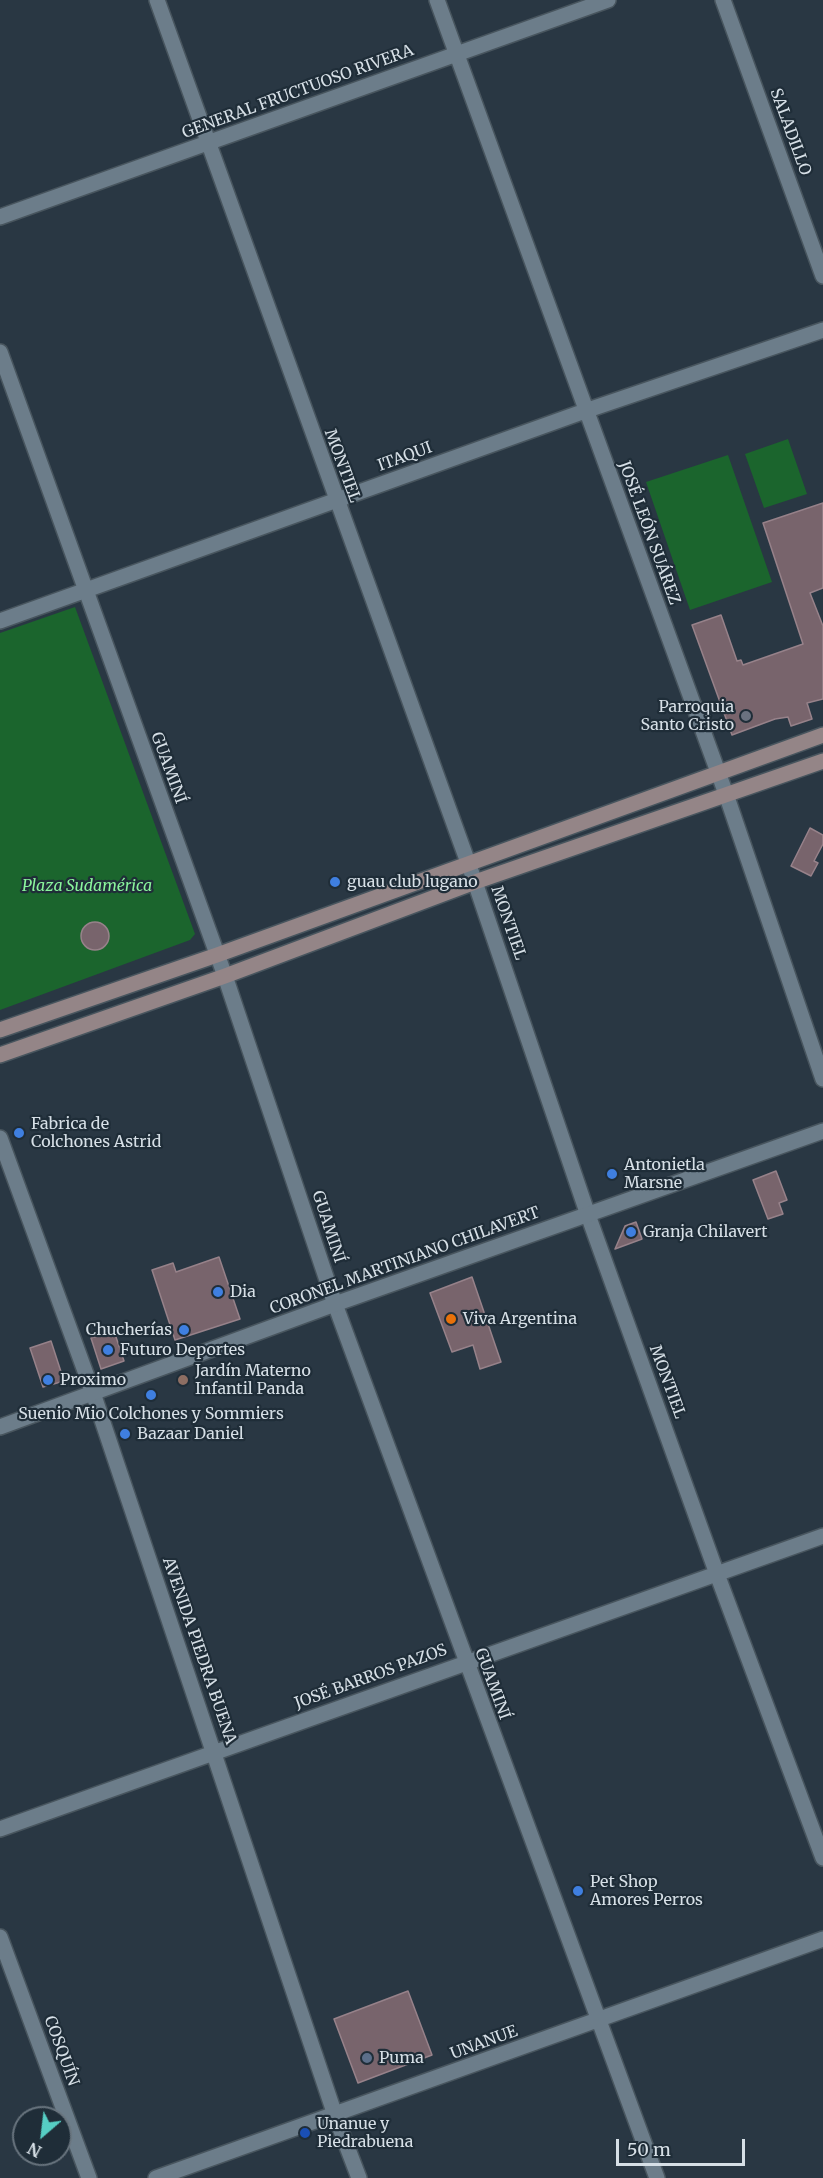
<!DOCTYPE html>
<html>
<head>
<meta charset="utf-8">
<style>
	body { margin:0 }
	#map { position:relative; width:823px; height:2178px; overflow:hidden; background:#293743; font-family:Merriweather,serif }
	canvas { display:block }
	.north { position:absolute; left:12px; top:2106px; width:60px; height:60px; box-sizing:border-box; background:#1f2d38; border:2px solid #68747e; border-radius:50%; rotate:208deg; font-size:16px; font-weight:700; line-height:24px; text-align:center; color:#d6dfe6 }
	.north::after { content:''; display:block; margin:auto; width:21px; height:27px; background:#56cec4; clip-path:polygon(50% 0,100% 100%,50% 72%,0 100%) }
	.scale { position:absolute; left:616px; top:2139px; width:129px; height:27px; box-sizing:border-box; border:3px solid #d6dfe6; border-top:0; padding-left:8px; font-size:18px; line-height:21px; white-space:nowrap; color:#d6dfe6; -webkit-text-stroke:4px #1f2d38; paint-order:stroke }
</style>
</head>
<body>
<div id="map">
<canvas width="823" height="2178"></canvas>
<div class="north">N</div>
<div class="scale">50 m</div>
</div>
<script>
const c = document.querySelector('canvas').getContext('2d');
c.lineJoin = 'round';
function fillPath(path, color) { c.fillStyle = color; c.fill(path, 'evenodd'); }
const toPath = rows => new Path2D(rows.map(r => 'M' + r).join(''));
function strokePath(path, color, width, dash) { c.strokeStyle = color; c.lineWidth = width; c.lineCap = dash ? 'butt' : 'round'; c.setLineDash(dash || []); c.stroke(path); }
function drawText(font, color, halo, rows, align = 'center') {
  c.font = font + ' Merriweather,serif'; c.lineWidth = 4.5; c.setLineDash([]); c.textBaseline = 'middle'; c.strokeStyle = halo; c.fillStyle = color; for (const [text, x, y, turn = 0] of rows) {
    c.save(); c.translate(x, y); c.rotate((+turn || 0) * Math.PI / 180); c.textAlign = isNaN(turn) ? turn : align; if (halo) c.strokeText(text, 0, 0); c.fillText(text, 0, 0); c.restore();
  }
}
fillPath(toPath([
	[788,439,807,494,764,508,745,454],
	[728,455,772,582,690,610,646,482],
	[75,607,195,934,190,940,0,1010,0,633]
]), '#1b652d');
const building = toPath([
	[823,503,823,588,810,593,823,626,823,699,807,703,812,719,791,726,788,717,775,719,732,735,692,625,721,615,737,661,741,660,743,665,803,644,763,523,823,503],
	[810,828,823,835,823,844,814,861,818,863,811,876,791,866,810,828],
	'81 936a14 14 0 1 1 28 0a14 14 0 1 1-28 0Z',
	[776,1171,787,1200,779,1203,783,1214,768,1219,753,1180,776,1171],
	[636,1222,642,1239,615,1249,625,1226,636,1222],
	[219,1257,240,1319,175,1340,152,1270,173,1263,176,1272,219,1257],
	[472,1277,501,1362,480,1369,473,1345,452,1352,430,1293,472,1277],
	[114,1331,124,1361,101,1369,91,1338,114,1331],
	[51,1341,64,1381,43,1387,30,1348,51,1341],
	[408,1991,432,2055,358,2083,334,2019,408,1991]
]);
fillPath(building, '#78646c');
strokePath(building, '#97828a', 1.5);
const minor = toPath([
	[157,0,475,882,588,1215,717,1574,823,1858],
	[437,0,726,794,823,1079],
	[723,0,823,276],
	[0,217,608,0],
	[0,352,225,976,335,1304,657,2178],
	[0,621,585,411,823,330],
	[0,1138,93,1393,335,2115,359,2178],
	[0,1829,823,1536],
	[0,1937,89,2178],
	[156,2178,823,1939]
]);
const tertiary = toPath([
	[0,1427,335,1304,823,1131]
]);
const secondary = toPath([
	[0,1030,217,955,823,735],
	[0,1055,225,976,475,882,823,761]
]);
strokePath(minor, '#48555e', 18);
strokePath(tertiary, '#48555e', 18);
strokePath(secondary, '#48555e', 18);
strokePath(minor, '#6c7d8a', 15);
strokePath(tertiary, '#6c7d8a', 15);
strokePath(secondary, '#948587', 15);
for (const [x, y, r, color] of [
	[746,716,6,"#6b7280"],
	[335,882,6,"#3f7fe0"],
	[19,1133,6,"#3f7fe0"],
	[612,1174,6,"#3f7fe0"],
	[631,1232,6,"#3f7fe0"],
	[218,1292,6,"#3f7fe0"],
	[451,1319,6,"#e8710a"],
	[184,1330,6,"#3f7fe0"],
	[108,1350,6,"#3f7fe0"],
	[48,1380,6,"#3f7fe0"],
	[183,1380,6,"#8d6e63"],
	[151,1395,6,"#3f7fe0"],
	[125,1434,6,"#3f7fe0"],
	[578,1891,6,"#3f7fe0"],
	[367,2058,6,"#5c6f8a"],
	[305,2133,6,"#1a4fb4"]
]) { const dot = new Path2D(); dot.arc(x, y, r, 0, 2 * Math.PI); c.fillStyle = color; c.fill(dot); strokePath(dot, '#1f2d38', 2); }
drawText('16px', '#d6dfe6', '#1f2d38', [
	["GENERAL FRUCTUOSO RIVERA",298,92,-20],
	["SALADILLO",790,132,70],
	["ITAQUI",405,457,-20],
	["MONTIEL",342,466,70],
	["JOSÉ LEÓN SUÁREZ",649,533,70],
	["GUAMINÍ",168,768,70],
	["MONTIEL",508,923,71],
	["GUAMINÍ",328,1227,72],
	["CORONEL MARTINIANO CHILAVERT",405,1261,-20],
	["MONTIEL",667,1382,70],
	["AVENIDA PIEDRA BUENA",199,1651,71],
	["JOSÉ BARROS PAZOS",371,1677,-20],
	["GUAMINÍ",492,1684,70],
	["UNANUE",484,2043,-20],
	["COSQUÍN",61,2051,70]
]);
drawText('16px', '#d6dfe6', '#1f2d38', [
	["Parroquia",734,707,"right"],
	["Santo Cristo",734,725,"right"],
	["guau club lugano",347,882],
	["Fabrica de",31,1124],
	["Colchones Astrid",31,1142],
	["Antonietla",624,1165],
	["Marsne",624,1183],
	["Granja Chilavert",643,1232],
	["Dia",230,1292],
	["Viva Argentina",463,1319],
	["Chucherías",172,1330,"right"],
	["Futuro Deportes",120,1350],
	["Jardín Materno",195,1371],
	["Infantil Panda",195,1389],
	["Proximo",60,1380],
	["Suenio Mio Colchones y Sommiers",151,1414,"center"],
	["Bazaar Daniel",137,1434],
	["Pet Shop",590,1882],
	["Amores Perros",590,1900],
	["Puma",379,2058],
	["Unanue y",317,2124],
	["Piedrabuena",317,2142]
], 'left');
drawText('italic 16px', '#8af59c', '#1f2d38', [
	["Plaza Sudamérica",87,886]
]);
</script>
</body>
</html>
